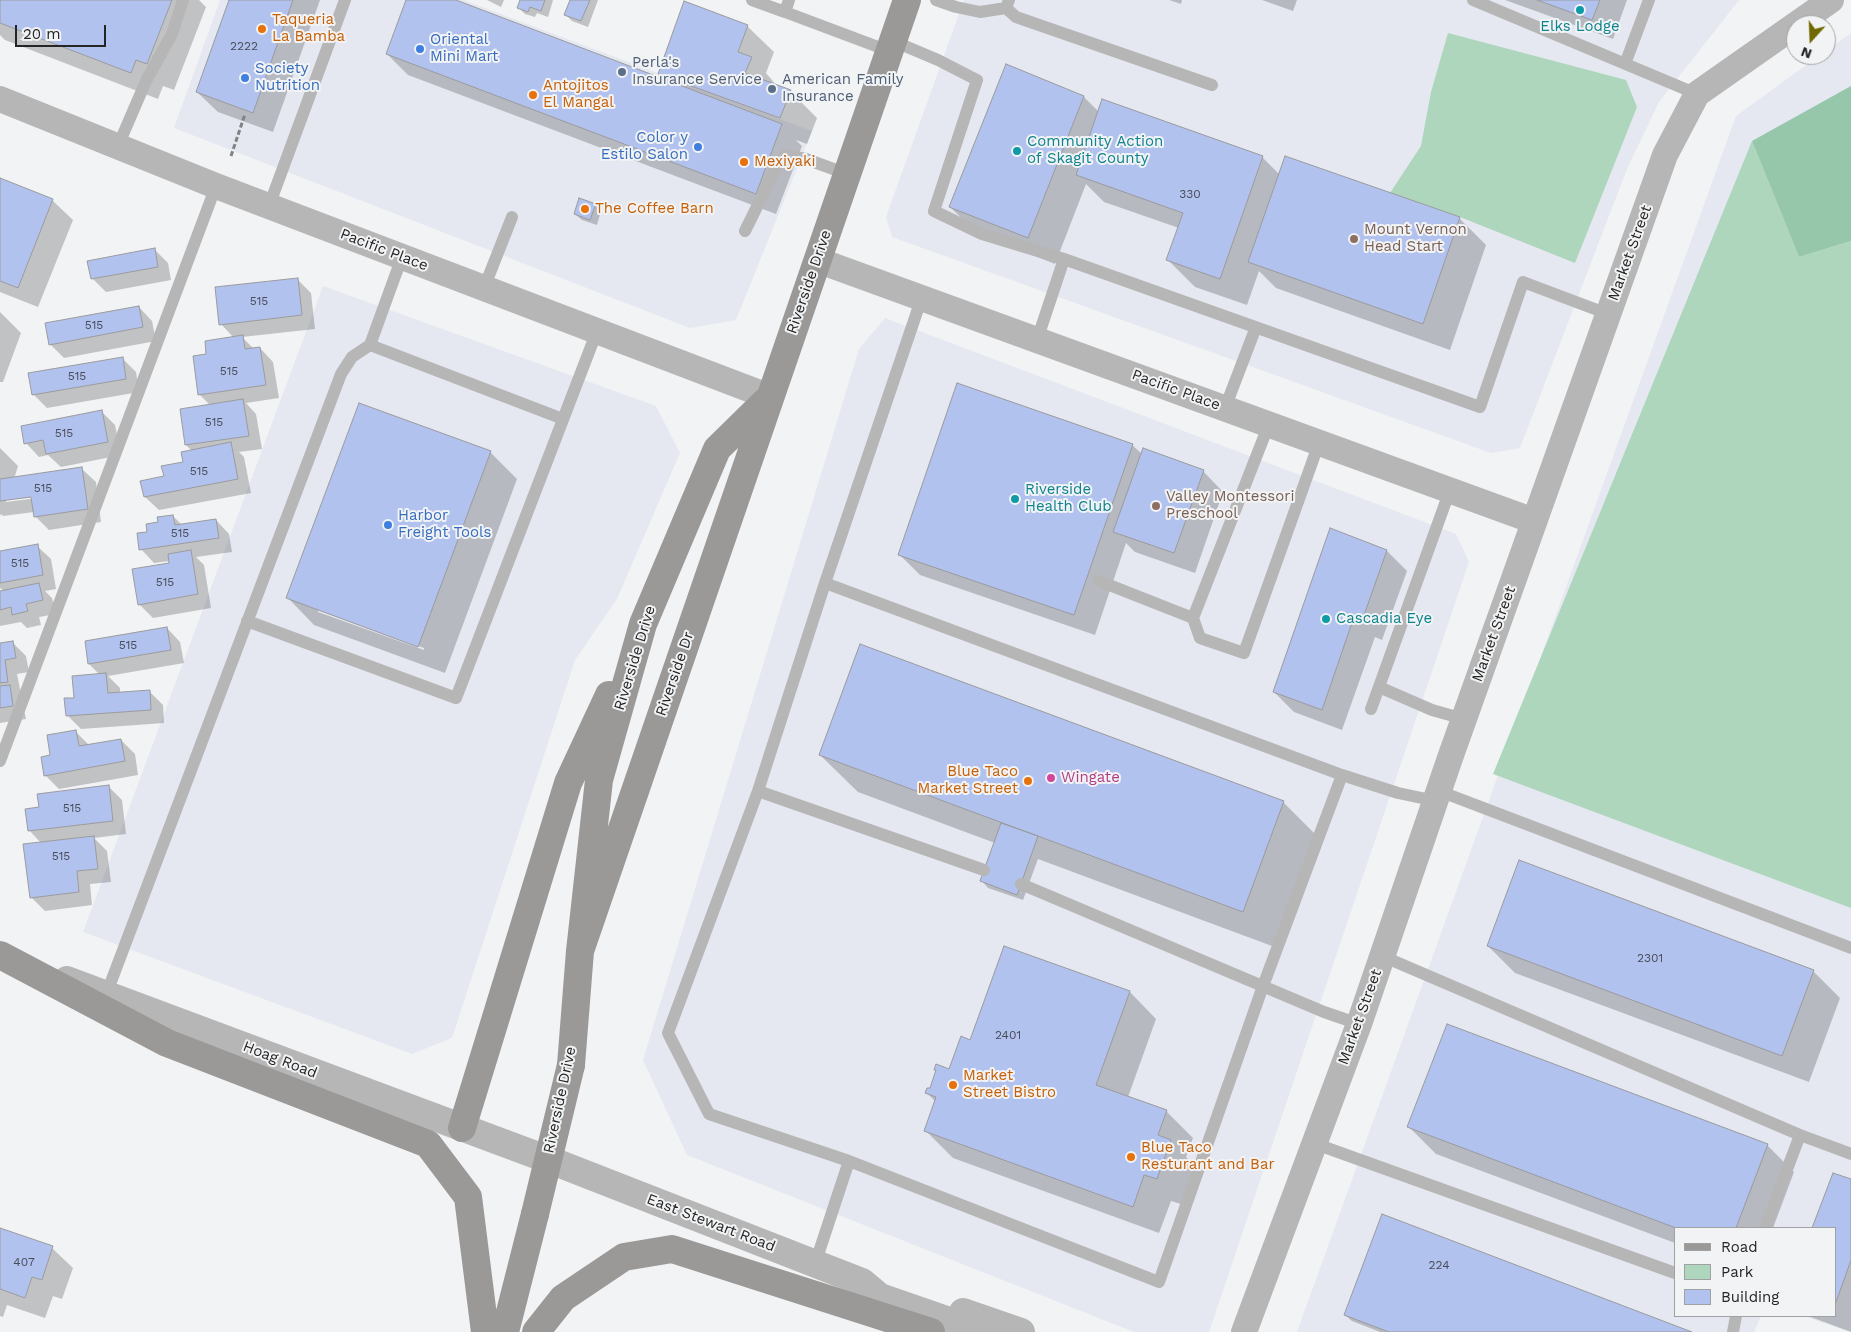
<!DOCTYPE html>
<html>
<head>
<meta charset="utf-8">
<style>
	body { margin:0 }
	#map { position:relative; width:1851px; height:1332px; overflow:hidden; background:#f2f3f4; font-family:"Work Sans",sans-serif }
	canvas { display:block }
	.legend { position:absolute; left:1674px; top:1227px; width:162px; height:90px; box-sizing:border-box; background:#f2f3f4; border:1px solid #a0a1a2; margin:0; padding:6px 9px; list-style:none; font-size:15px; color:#252526 }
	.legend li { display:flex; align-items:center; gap:10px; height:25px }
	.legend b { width:25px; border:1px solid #a0a1a2 }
	.north { position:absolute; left:1786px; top:15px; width:50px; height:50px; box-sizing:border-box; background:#f2f3f4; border:1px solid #a0a1a2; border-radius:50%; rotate:200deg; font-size:14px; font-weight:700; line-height:20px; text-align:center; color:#252526 }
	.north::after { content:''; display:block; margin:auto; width:18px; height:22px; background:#706800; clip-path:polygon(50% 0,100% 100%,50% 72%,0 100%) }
	.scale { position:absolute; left:15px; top:25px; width:91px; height:22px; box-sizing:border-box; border:2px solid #252526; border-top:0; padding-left:6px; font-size:15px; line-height:18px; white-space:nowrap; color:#252526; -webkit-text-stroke:4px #f2f3f4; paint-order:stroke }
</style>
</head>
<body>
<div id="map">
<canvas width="1851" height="1332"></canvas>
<ul class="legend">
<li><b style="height:6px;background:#9a9998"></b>Road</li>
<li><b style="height:14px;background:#add6bc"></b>Park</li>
<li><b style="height:14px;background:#b2c2ef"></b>Building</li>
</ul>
<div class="north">N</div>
<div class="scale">20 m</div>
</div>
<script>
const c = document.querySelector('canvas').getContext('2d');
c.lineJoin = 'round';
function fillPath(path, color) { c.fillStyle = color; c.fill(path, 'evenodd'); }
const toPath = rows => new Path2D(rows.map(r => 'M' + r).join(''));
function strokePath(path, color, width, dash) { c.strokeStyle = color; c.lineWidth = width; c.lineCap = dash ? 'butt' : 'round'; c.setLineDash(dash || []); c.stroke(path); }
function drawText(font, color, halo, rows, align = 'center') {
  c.font = font + ' "Work Sans",sans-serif'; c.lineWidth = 4; c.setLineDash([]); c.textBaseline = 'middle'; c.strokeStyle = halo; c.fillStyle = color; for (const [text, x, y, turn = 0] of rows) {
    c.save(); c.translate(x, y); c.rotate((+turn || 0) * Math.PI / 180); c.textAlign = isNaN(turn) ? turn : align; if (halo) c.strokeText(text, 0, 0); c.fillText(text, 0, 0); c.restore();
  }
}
fillPath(toPath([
	[220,0,464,0,812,131,736,320,690,328,174,128],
	[964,0,1739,0,1659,102,1627,169,1520,448,1491,453,892,237,886,217],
	[1851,33,1851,1332,1803,1316,1835,1316,1835,1228,1675,1228,1675,1316,1761,1316,1754,1332,1297,1332,1736,116,1820,55,1826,55,1826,51],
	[323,286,656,406,680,453,617,599,575,660,452,1038,412,1054,83,932],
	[885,318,1456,534,1469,562,1209,1332,1134,1332,687,1155,643,1060,859,349]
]), '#e5e8f1');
fillPath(toPath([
	[1448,33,1626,80,1637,107,1575,263,1460,217,1390,193,1421,146,1431,92],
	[1752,141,1799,257,1851,241,1851,908,1493,774]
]), '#add6bc');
fillPath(toPath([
	[1851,86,1851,241,1799,257,1752,141]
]), '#96c7aa');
fillPath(toPath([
	[0,0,199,0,206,7,174,90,163,86,158,99,5,40,0,35],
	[230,0,320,0,273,132,218,112,197,92],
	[407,0,452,0,669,82,660,73,747,26,774,52,766,73,777,86,790,91,817,118,807,144,796,140,802,146,776,214,408,75,387,54],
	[487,0,504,0,501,7],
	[522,0,553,0,548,17,537,13,535,17,525,14,519,8],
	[571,0,598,0,588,27,572,21,566,15],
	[1169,0,1182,0,1181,4],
	[1262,0,1297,0,1293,11],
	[1505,0,1627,0,1613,39],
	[1006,66,1084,97,1099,112,1262,157,1279,174,1459,218,1486,245,1450,350,1276,288,1259,271,1247,305,1195,287,1168,260,1179,228,1104,202,1086,184,1055,264,977,233,950,207],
	[0,180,52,200,73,220,38,307,0,292],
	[595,205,601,211,597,225,582,220,575,214],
	[155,250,168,263,171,280,106,292,92,278],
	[297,279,311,293,315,329,242,337,254,349,260,348,273,362,279,398,246,403,256,414,262,449,239,452,244,457,251,493,159,510,145,497,185,463,192,451,186,445,181,410,210,405,199,394,208,355,234,338,221,324],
	[139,307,152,321,156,341,64,358,50,344],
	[0,312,21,333,3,382,0,382],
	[122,358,136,372,139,392,47,408,33,394],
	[101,411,115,425,121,455,61,467,48,455,39,457,26,443],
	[1132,445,1142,454,1203,471,1223,492,1195,573,1135,552,1126,543,1095,635,920,575,899,554],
	[0,448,18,466,14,479,82,469,96,482,101,522,49,530,35,516,34,512,3,516,1,514,0,516],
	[37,495,37,498,6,502,6,499],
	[490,452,517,479,445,673,314,625,288,598],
	[318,609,424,648,424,650,318,612],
	[173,516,182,525,216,520,229,534,232,552,196,557,204,565,211,608,153,618,139,604,171,564,170,561,154,563,141,549,148,533],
	[37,546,51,559,56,589,45,591,52,598,56,614,39,617,41,625,27,628,21,622,0,626,0,592,4,591,0,588,0,552],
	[1387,551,1407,571,1382,640,1375,637,1342,730,1294,712,1274,692],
	[167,628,180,642,184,663,108,676,120,688,120,693,149,691,163,705,164,723,81,729,67,715,75,699,100,675,89,664],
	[12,642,26,656,29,672,17,674,26,719,0,723,0,645],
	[75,731,90,746,121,740,135,754,138,775,59,789,45,775,52,756],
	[820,755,1283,802,1321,840,1280,949,1038,859,1023,900,988,888,982,881,995,843,858,792],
	[109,787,122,800,126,834,94,838,107,851,111,882,90,884,92,905,45,911,31,897,41,843,29,830,40,809],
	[1488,946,1813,971,1840,998,1809,1082,1515,973],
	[1130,992,1156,1019,1128,1097,1166,1111,1193,1138,1186,1157,1197,1168,1184,1205,1171,1201,1159,1233,953,1158,926,1131,936,1102,927,1093,949,1070,971,1041],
	[1409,1127,1767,1145,1794,1172,1773,1228,1675,1228,1675,1243,1436,1154],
	[1833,1174,1851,1181,1851,1332,1808,1316,1835,1316,1835,1228,1814,1228],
	[0,1230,52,1248,73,1268,62,1299,53,1296,45,1318,7,1305,3,1317,0,1316],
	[1345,1315,1688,1332,1380,1332,1352,1321]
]), '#0003');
const building = toPath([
	[0,0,172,0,147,64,136,60,131,73,0,23,0,0],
	[229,0,293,0,253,113,196,92,229,0],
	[406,0,456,0,782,124,756,194,386,54,406,0],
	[520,0,545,0,541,11,530,7,528,12,517,8,520,0],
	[570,0,590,0,581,21,564,15,570,0],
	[1537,0,1600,0,1592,20,1537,0],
	[684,1,748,25,738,52,752,57,745,73,791,90,780,118,658,74,684,1],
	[1006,64,1084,96,1028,238,949,207,1006,64],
	[1102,99,1263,156,1220,279,1166,260,1183,213,1076,175,1102,99],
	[1285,156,1460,217,1423,324,1248,262,1285,156],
	[0,178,53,199,18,288,0,281,0,178],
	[579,198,596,204,590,220,574,214,579,198],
	[155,248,158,267,91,279,87,261,155,248],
	[298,278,302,315,219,325,215,287,298,278],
	[139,306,143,327,49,345,45,323,139,306],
	[243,335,245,349,260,347,266,385,198,395,193,356,206,354,205,341,243,335],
	[123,357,126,379,32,395,28,373,123,357],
	[957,383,1133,444,1074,615,898,555,957,383],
	[243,399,249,436,185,445,180,409,243,399],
	[359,403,491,451,418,647,286,598,359,403],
	[102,410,108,442,46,454,43,440,24,444,21,426,102,410],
	[231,442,238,479,144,497,140,481,164,476,161,466,183,462,181,452,231,442],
	[1143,448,1204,470,1174,553,1113,532,1143,448],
	[82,467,88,509,34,517,31,497,0,501,0,479,82,467],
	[173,515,175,525,216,519,219,538,139,550,137,533,147,532,146,524,158,522,157,517,173,515],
	[1330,528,1387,550,1362,621,1354,617,1322,710,1273,692,1330,528],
	[38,544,43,575,0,583,0,551,38,544],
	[191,550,198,594,138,605,132,569,169,563,168,554,191,550],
	[39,583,43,600,26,604,28,611,12,615,11,607,0,610,0,591,39,583],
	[167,627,171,650,88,664,85,641,167,627],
	[13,641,16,658,5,660,8,682,0,683,0,643,13,641],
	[860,644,1284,801,1243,912,819,755,860,644],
	[106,673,108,693,150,690,151,710,66,716,64,698,74,698,72,676,106,673],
	[10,685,13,706,0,708,0,686,10,685],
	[76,730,79,746,121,739,125,761,44,776,41,757,50,755,47,735,76,730],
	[109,785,113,821,28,831,25,809,39,807,37,794,109,785],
	[1001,823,1038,836,1017,895,980,881,1001,823],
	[94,836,98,869,77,871,79,892,30,898,23,844,94,836],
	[1519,860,1814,970,1782,1056,1487,946,1519,860],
	[1004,946,1130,991,1096,1085,1167,1110,1158,1135,1171,1140,1157,1179,1144,1175,1133,1207,924,1131,936,1097,925,1093,927,1088,930,1088,936,1070,934,1070,936,1064,949,1069,961,1036,970,1040,1004,946],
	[1447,1024,1768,1144,1736,1228,1676,1228,1407,1127,1447,1024],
	[1833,1173,1851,1179,1851,1260,1835,1305,1835,1228,1812,1228,1833,1173],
	[1382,1214,1692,1332,1389,1332,1344,1315,1382,1214],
	[0,1228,53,1246,42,1280,32,1277,25,1298,0,1289,0,1228]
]);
fillPath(building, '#b2c2ef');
strokePath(building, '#9b9b9d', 1);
strokePath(toPath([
	[231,156,245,114]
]), '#828283', 3, [5, 2.5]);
strokePath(toPath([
	[752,0,785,12,789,0],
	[936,0,956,7,980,12,1006,8],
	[1009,0,1006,8,1016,17,1212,85],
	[1473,0,1697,94],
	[785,12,889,51],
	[893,41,938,60,977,80,934,211,982,234,1064,259,1480,407,1523,282,1608,314],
	[1625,64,1649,0],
	[118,146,146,81,172,34,183,0],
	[269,206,345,0],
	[745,231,778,164,785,155,806,159,847,174],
	[402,257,370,345,563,419],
	[484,288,512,217],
	[922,297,825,583,758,791,668,1033,709,1114,849,1161,1159,1282,1263,986,1342,775],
	[1037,340,1064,259],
	[1225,408,1256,327],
	[1269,424,1193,618,1200,638,1244,653,1319,443],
	[1099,581,1193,618],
	[825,583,1342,775,1398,793,1436,801],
	[247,621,456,698,597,331],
	[1379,687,1432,710,1464,719],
	[1371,709,1450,490],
	[0,761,216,186],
	[758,791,984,870],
	[1439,791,1851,948],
	[1021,884,1324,1012,1359,1024],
	[1382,956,1800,1135,1851,1154],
	[106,995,341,374,352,357,370,345],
	[1313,1143,1675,1273],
	[1765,1228,1800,1135],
	[815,1264,849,1161],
	[1733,1332,1736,1316]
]), '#b7b6b6', 12);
strokePath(toPath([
	[0,99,216,186,770,397],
	[817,260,1534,521],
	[1244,1332,1359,1024,1450,758,1665,155,1697,94,1831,0]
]), '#b7b6b6', 26);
strokePath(toPath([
	[67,980,560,1164,862,1282,880,1297,981,1332],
	[963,1312,1021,1332]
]), '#b7b6b6', 28);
strokePath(toPath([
	[580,951,907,0],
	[0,955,167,1043,428,1144,468,1197,485,1332],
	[571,1065,580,951,599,780,643,624,717,449,765,402],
	[462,1128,568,783,609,695],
	[505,1332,535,1214],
	[536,1332,563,1298,624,1257,672,1249,931,1332]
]), '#9a9998', 28);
strokePath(toPath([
	[535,1214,571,1065]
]), '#9a9998', 28);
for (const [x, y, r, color] of [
	[1580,10,5,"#0f9aa8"],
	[262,29,5,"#e8710a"],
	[420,49,5,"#3f7fe0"],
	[622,72,5,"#5c6f8a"],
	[245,78,5,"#3f7fe0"],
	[772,89,5,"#5c6f8a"],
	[533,95,5,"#e8710a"],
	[698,147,5,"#3f7fe0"],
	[1017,151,5,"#0f9aa8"],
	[744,162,5,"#e8710a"],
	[585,209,5,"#e8710a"],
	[1354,239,5,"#8d6e63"],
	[1015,499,5,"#0f9aa8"],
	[1156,506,5,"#8d6e63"],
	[388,525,5,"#3f7fe0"],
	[1326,619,5,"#0f9aa8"],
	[1051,778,5,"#d1479c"],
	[1028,781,5,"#e8710a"],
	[953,1085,5,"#e8710a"],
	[1131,1157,5,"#e8710a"]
]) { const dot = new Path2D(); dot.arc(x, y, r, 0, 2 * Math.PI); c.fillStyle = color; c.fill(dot); strokePath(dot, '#f2f3f4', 2); }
drawText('12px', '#484c58', null, [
	["2222",244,46],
	["330",1190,194],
	["515",259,301],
	["515",94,325],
	["515",229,371],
	["515",77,376],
	["515",214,422],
	["515",64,433],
	["515",199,471],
	["515",43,488],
	["515",180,533],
	["515",20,563],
	["515",165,582],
	["515",128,645],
	["515",72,808],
	["515",61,856],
	["2301",1650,958],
	["2401",1008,1035],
	["407",24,1262],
	["224",1439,1265]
]);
drawText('15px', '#c56008', '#f2f3f4', [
	["Taqueria",272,20],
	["La Bamba",272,37],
	["Antojitos",543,86],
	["El Mangal",543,103],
	["Mexiyaki",754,162],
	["The Coffee Barn",595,209],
	["Blue Taco",1018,772,"right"],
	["Market Street",1018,789,"right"],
	["Market",963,1076],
	["Street Bistro",963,1093],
	["Blue Taco",1141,1148],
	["Resturant and Bar",1141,1165]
], 'left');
drawText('15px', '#0d838f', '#f2f3f4', [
	["Elks Lodge",1580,27,"center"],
	["Community Action",1027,142],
	["of Skagit County",1027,159],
	["Riverside",1025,490],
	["Health Club",1025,507],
	["Cascadia Eye",1336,619]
], 'left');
drawText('15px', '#366cbe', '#f2f3f4', [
	["Oriental",430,40],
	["Mini Mart",430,57],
	["Society",255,69],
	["Nutrition",255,86],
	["Color y",688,138,"right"],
	["Estilo Salon",688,155,"right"],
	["Harbor",398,516],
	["Freight Tools",398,533]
], 'left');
drawText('15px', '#4e5e75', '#f2f3f4', [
	["Perla's",632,63],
	["Insurance Service",632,80],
	["American Family",782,80],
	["Insurance",782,97]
], 'left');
drawText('15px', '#785e54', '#f2f3f4', [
	["Mount Vernon",1364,230],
	["Head Start",1364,247],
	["Valley Montessori",1166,497],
	["Preschool",1166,514]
], 'left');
drawText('15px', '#252526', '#f2f3f4', [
	["Pacific Place",384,250,21],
	["Market Street",1630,253,-70],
	["Riverside Drive",809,282,-71],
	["Pacific Place",1176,390,20],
	["Market Street",1494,634,-70],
	["Riverside Drive",635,658,-73],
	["Riverside Dr",675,674,-71],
	["Market Street",1360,1017,-70],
	["Hoag Road",280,1060,21],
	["Riverside Drive",560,1100,-78],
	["East Stewart Road",711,1223,21]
]);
drawText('15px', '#b23c85', '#f2f3f4', [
	["Wingate",1061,778]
], 'left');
</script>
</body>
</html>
